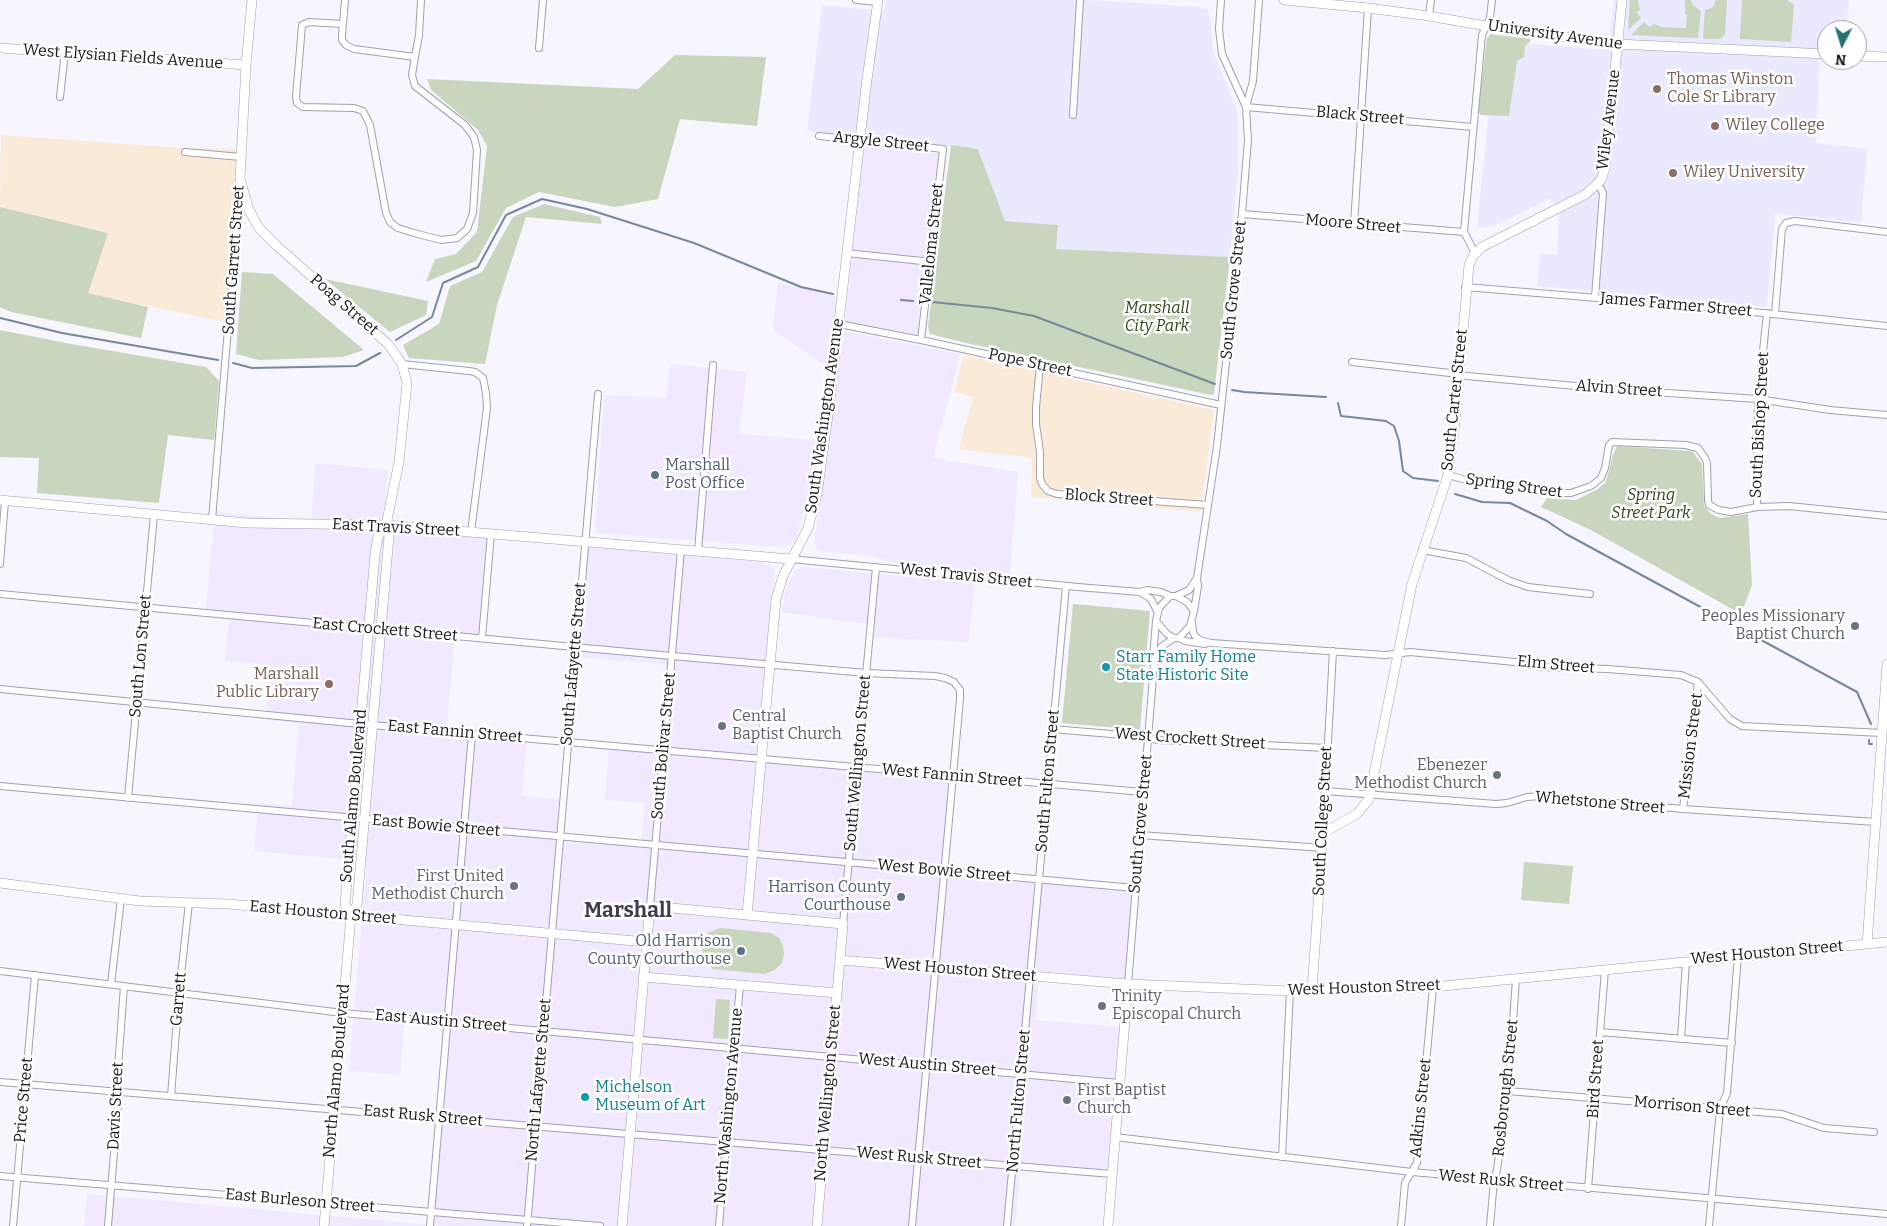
<!DOCTYPE html>
<html>
<head>
<meta charset="utf-8">
<style>
	body { margin:0 }
	#map { position:relative; width:1887px; height:1226px; overflow:hidden; background:#f7f6fe; font-family:Bitter,serif }
	canvas { display:block }
	.north { position:absolute; left:1817px; top:20px; width:50px; height:50px; box-sizing:border-box; background:#fff; border:1px solid #a3a3a5; border-radius:50%; rotate:185deg; font-size:14px; font-weight:700; line-height:20px; text-align:center; color:#19181f }
	.north::after { content:''; display:block; margin:auto; width:18px; height:22px; background:#267171; clip-path:polygon(50% 0,100% 100%,50% 72%,0 100%) }
</style>
</head>
<body>
<div id="map">
<canvas width="1887" height="1226"></canvas>
<div class="north">N</div>
</div>
<script>
const c = document.querySelector('canvas').getContext('2d');
c.lineJoin = 'round';
function fillPath(path, color) { c.fillStyle = color; c.fill(path, 'evenodd'); }
const toPath = rows => new Path2D(rows.map(r => 'M' + r).join(''));
function strokePath(path, color, width, dash) { c.strokeStyle = color; c.lineWidth = width; c.lineCap = dash ? 'butt' : 'round'; c.setLineDash(dash || []); c.stroke(path); }
function drawText(font, color, halo, rows, align = 'center') {
  c.font = font + ' Bitter,serif'; c.lineWidth = 5; c.setLineDash([]); c.textBaseline = 'middle'; c.strokeStyle = halo; c.fillStyle = color; for (const [text, x, y, turn = 0] of rows) {
    c.save(); c.translate(x, y); c.rotate((+turn || 0) * Math.PI / 180); c.textAlign = isNaN(turn) ? turn : align; if (halo) c.strokeText(text, 0, 0); c.fillText(text, 0, 0); c.restore();
  }
}
fillPath(toPath([
	[864,143,938,154,917,334,845,322],
	[778,282,838,297,829,368,773,330],
	[843,331,960,354,933,458,1018,472,1010,575,908,567,873,556,819,551,814,543],
	[670,364,747,372,739,434,816,440,811,485,796,538,791,544,783,547,595,533,604,395,666,398],
	[316,463,388,470,383,524,493,534,483,641,455,639,446,731,527,738,522,796,564,800,561,837,641,843,645,803,605,800,609,748,667,752,674,665,579,657,588,547,762,562,775,570,758,762,949,780,941,872,1134,890,1126,979,1039,971,1035,1020,1121,1027,1108,1170,1021,1163,1015,1226,84,1226,87,1194,432,1225,450,1025,405,1021,400,1075,349,1071,367,861,254,851,259,803,292,806,299,723,266,720,270,669,268,665,225,661,230,612,206,609,215,512,311,521],
	[806,567,975,583,968,642,866,637,867,624,781,612,788,583,795,570]
]), '#f1e9ff');
fillPath(toPath([
	[1,135,183,148,237,149,225,322,87,293,107,233,0,207],
	[964,355,1214,410,1201,512,1031,497,1032,458,959,449,973,397,954,392]
]), '#faebd8');
fillPath(toPath([
	[886,0,1087,0,1199,7,1208,10,1211,21,1213,52,1236,108,1238,118,1238,170,1230,257,1056,249,1058,225,1005,221,978,149,807,131,822,5,884,11],
	[1614,0,1849,0,1846,30,1827,30,1827,43,1820,43,1816,143,1867,149,1861,222,1775,214,1767,307,1537,286,1540,253,1558,255,1558,217,1560,215,1551,198,1490,228,1477,227,1496,41,1608,50]
]), '#ebe9ff');
fillPath(toPath([
	[1630,0,1638,0,1640,10,1636,12,1641,18,1628,30],
	[1685,0,1691,0,1693,5,1701,11,1698,38,1631,35,1644,22,1650,27,1654,24,1662,27,1686,28,1687,15,1685,14],
	[1716,0,1727,0,1725,35,1720,39,1705,39,1703,37,1705,10,1713,7],
	[1742,0,1787,0,1794,5,1791,42,1740,39],
	[1491,34,1530,39,1530,42,1525,46,1524,57,1517,61,1509,116,1481,115,1478,111,1487,38],
	[675,55,766,57,757,126,680,119,658,199,615,207,539,192,506,208,476,261,426,282,435,259,456,254,477,232,487,146,478,130,431,90,427,79,638,89],
	[951,145,978,149,1005,221,1058,225,1056,249,1230,257,1214,394,1211,395,966,343,930,334,928,327],
	[544,204,600,217,602,224,526,217,497,305,485,364,409,358,403,345,439,324,450,286,482,272,513,217],
	[0,207,108,233,88,293,148,307,141,338,11,312,0,307],
	[242,272,273,274,364,350,343,357,259,360,236,354],
	[325,279,428,301,426,315,390,332],
	[0,330,71,344,206,367,219,381,214,440,168,435,159,503,37,493,39,458,0,457],
	[1617,446,1692,451,1702,464,1704,506,1711,514,1720,518,1748,514,1752,585,1741,614,1591,530,1541,507,1547,498,1576,500,1598,489,1606,482,1613,455],
	[1073,604,1150,611,1140,730,1062,723],
	[1524,862,1573,866,1569,904,1521,900],
	[720,928,771,933,779,938,783,946,784,954,782,963,775,970,764,974,713,969,708,965,703,957,702,944,708,933],
	[716,999,730,1000,728,1039,713,1038]
]), '#c8d6bd');
strokePath(toPath([
	[901,300,913,301],
	[932,302,992,308,1034,316,1215,384],
	[0,318,62,333,218,360],
	[396,340,432,317,443,283,478,267,506,215,542,199,587,209,694,243,801,287,833,294],
	[233,363,252,368,356,366,380,353],
	[1232,390,1244,392,1326,397],
	[1338,403,1341,416,1386,421,1394,426,1399,441,1403,471,1413,478,1438,481],
	[1455,494,1482,502,1510,503,1547,521,1566,534,1857,692,1871,724],
	[1869,740,1869,744,1872,744]
]), '#78879c', 2);
const street = toPath([
	[856,0,878,2],
	[1221,0,1219,29,1222,54,1246,107],
	[1429,16,1431,0],
	[343,24,309,22,302,25,296,97,297,103,303,107,354,108,363,111,370,125,386,213,390,222,398,228,414,233,441,240,457,238,467,229,473,213,477,150,474,137,465,125,415,86,412,75,415,57,354,49,346,45,342,40,342,35,345,0],
	[539,48,543,0],
	[415,57,419,35,421,0],
	[60,97,65,52],
	[1246,107,1473,127],
	[1073,115,1080,0],
	[819,136,943,149,921,340],
	[185,152,241,157],
	[1242,214,1464,232],
	[1354,224,1368,8],
	[847,253,931,262],
	[1475,253,1464,232,1482,35,1490,18,1492,0],
	[1465,287,1706,307,1887,326],
	[1595,297,1603,193,1598,184],
	[1775,314,1782,229,1786,223,1795,221,1887,232],
	[839,324,921,340,1221,405],
	[1352,362,1450,373,1467,376,1608,389,1758,399,1830,410,1887,415],
	[402,364,469,371,475,372,483,378,486,393,487,408,471,532],
	[1040,365,1036,407,1036,424,1040,452,1040,478,1042,484,1048,491,1057,494,1208,505],
	[1448,475,1474,482,1516,486,1553,493,1571,493,1591,486,1601,478,1605,468,1609,445,1612,442,1686,445,1698,448,1705,458,1707,463,1708,500,1709,505,1719,510,1731,512,1757,507,1789,506,1887,516],
	[1757,507,1758,399,1767,313],
	[212,520,240,185],
	[1422,550,1466,558,1508,580,1528,587,1590,594],
	[698,551,713,365],
	[791,559,1078,587,1140,592,1147,590,1161,592,1170,596,1176,596,1187,602,1194,611,1190,626,1179,638,1174,638,1167,634,1156,621,1159,608,1170,596],
	[0,564,5,501],
	[1140,592,1151,599,1157,611],
	[0,594,672,656,866,673,935,676,945,678,954,682,960,690,960,699,912,1226],
	[1176,596,1189,590,1197,578],
	[1194,611,1198,586,1197,578,1217,446,1242,214,1248,140,1246,107,1253,81,1259,0],
	[1156,621,1153,658,1154,665,1161,647,1174,638],
	[1192,623,1193,632,1195,636,1200,640,1211,643,1385,655,1410,652,1515,662,1542,667,1608,669,1681,675,1698,682,1730,719,1742,726,1882,733],
	[482,638,491,534],
	[1179,638,1185,641,1205,644],
	[0,689,360,724,1143,792],
	[1052,729,1135,736,1159,740,1327,748],
	[0,786,1135,888],
	[1325,791,1496,804,1507,803,1527,797,1540,796,1683,809,1876,822],
	[128,798,154,515],
	[1683,809,1698,682],
	[1323,833,1333,651],
	[1140,835,1323,848],
	[650,906,681,550],
	[843,924,876,567],
	[0,971,343,1013,1119,1083],
	[111,984,121,899],
	[1128,984,1154,665],
	[1600,1032,1732,1043],
	[1681,1039,1686,961],
	[0,1082,1112,1174],
	[1508,1091,1782,1114,1824,1128,1874,1132],
	[171,1096,179,993,189,903],
	[1115,1137,1412,1172,1887,1214],
	[1282,1157,1290,991],
	[0,1176,600,1226],
	[1588,1189,1605,969],
	[13,1226,35,975],
	[108,1226,119,1092,117,1081,124,986],
	[430,1226,472,734],
	[527,1226,598,394],
	[719,1226,740,985],
	[1007,1226,1066,586],
	[1401,1226,1405,1183,1417,1163,1433,987],
	[1490,1226,1494,1180,1497,1170,1508,1091,1516,979],
	[1709,1226,1720,1109,1727,1093,1738,956]
]);
const secondary = toPath([
	[252,0,246,65,240,179,249,210,259,228,277,246,388,344,402,364,407,383,399,462,386,525,389,536,357,905,351,916,324,1226],
	[1284,0,1368,8,1429,16,1486,26,1617,44,1827,54],
	[0,48,246,65],
	[1857,56,1887,57],
	[0,500,247,523,386,525,791,559],
	[0,883,140,901,228,904,646,942],
	[747,915,776,599,783,576,808,528,817,494,829,408,866,87,878,0],
	[351,916,345,904,375,554,378,536,386,525],
	[1867,944,1887,664],
	[840,960,1128,984,1290,991,1433,987,1887,942],
	[643,977,837,993],
	[1312,990,1323,833,1357,814,1369,799,1412,584,1448,475,1454,432,1469,265,1473,256,1482,247,1586,194,1601,180,1605,168,1622,0],
	[622,1226,650,906,843,924,817,1226],
	[1108,1226,1128,984]
]);
strokePath(street, '#a19fb1', 8);
strokePath(secondary, '#a19fb1', 10);
strokePath(street, '#fff', 6);
strokePath(secondary, '#fff', 9);
for (const [x, y, r, color] of [
	[1657,89,5,"#8d6e63"],
	[1715,126,5,"#8d6e63"],
	[1673,173,5,"#8d6e63"],
	[655,475,5,"#5c6f8a"],
	[1855,626,5,"#6b7280"],
	[1106,667,5,"#0f9aa8"],
	[329,684,5,"#8d6e63"],
	[722,726,5,"#6b7280"],
	[1497,775,5,"#6b7280"],
	[514,886,5,"#6b7280"],
	[901,897,5,"#5c6f8a"],
	[741,951,5,"#5c6f8a"],
	[1102,1006,5,"#6b7280"],
	[585,1097,5,"#0f9aa8"],
	[1067,1100,5,"#6b7280"]
]) { const dot = new Path2D(); dot.arc(x, y, r, 0, 2 * Math.PI); c.fillStyle = color; c.fill(dot); strokePath(dot, '#fff', 2); }
drawText('16px', '#19181f', '#fff', [
	["University Avenue",1555,35,8],
	["West Elysian Fields Avenue",123,57,4],
	["Black Street",1360,116,5],
	["Wiley Avenue",1609,120,-83],
	["Argyle Street",881,142,6],
	["Moore Street",1353,224,5],
	["Valleloma Street",932,244,-84],
	["South Garrett Street",234,260,-86],
	["South Grove Street",1234,290,-84],
	["Poag Street",344,305,41],
	["James Farmer Street",1676,305,5],
	["Pope Street",1030,363,12],
	["Alvin Street",1619,389,4],
	["South Carter Street",1455,400,-84],
	["South Washington Avenue",825,416,-82],
	["South Bishop Street",1760,425,-87],
	["Spring Street",1514,486,8],
	["Block Street",1109,498,4],
	["East Travis Street",396,528,3],
	["West Travis Street",966,576,6],
	["East Crockett Street",385,630,5],
	["South Lon Street",141,656,-85],
	["South Lafayette Street",574,664,-85],
	["Elm Street",1556,665,5],
	["East Fannin Street",455,732,5],
	["West Crockett Street",1190,739,4],
	["South Bolivar Street",664,746,-85],
	["Mission Street",1691,746,-83],
	["South Wellington Street",858,763,-85],
	["West Fannin Street",952,776,5],
	["South Fulton Street",1048,781,-85],
	["South Alamo Boulevard",354,796,-85],
	["Whetstone Street",1600,803,5],
	["South College Street",1323,821,-87],
	["South Grove Street",1141,824,-85],
	["East Bowie Street",436,826,5],
	["West Bowie Street",944,871,5],
	["East Houston Street",323,913,5],
	["West Houston Street",1767,953,-5],
	["West Houston Street",960,970,5],
	["West Houston Street",1364,988,-2],
	["Garrett",179,999,-85],
	["East Austin Street",441,1021,5],
	["West Austin Street",927,1065,5],
	["North Alamo Boulevard",337,1071,-85],
	["Bird Street",1596,1079,-86],
	["North Lafayette Street",539,1080,-85],
	["Rosborough Street",1506,1088,-84],
	["North Wellington Street",828,1093,-85],
	["Price Street",24,1100,-85],
	["North Fulton Street",1019,1101,-85],
	["Davis Street",116,1106,-87],
	["North Washington Avenue",729,1106,-85],
	["Morrison Street",1692,1107,5],
	["Adkins Street",1421,1108,-84],
	["East Rusk Street",423,1116,5],
	["West Rusk Street",919,1158,5],
	["West Rusk Street",1501,1181,5],
	["East Burleson Street",300,1201,5]
]);
drawText('16px', '#785e54', '#fff', [
	["Thomas Winston",1667,80],
	["Cole Sr Library",1667,98],
	["Wiley College",1725,126],
	["Wiley University",1683,173],
	["Marshall",319,675,"right"],
	["Public Library",319,693,"right"]
], 'left');
drawText('italic 16px', '#2f4619', '#fff', [
	["Marshall",1157,309],
	["City Park",1157,327],
	["Spring",1651,496],
	["Street Park",1651,514]
]);
drawText('16px', '#4e5e75', '#fff', [
	["Marshall",665,466,"left"],
	["Post Office",665,484,"left"],
	["Harrison County",891,888],
	["Courthouse",891,906],
	["Old Harrison",731,942],
	["County Courthouse",731,960]
], 'right');
drawText('16px', '#5b616d', '#fff', [
	["Peoples Missionary",1845,617],
	["Baptist Church",1845,635],
	["Central",732,717,"left"],
	["Baptist Church",732,735,"left"],
	["Ebenezer",1487,766],
	["Methodist Church",1487,784],
	["First United",504,877],
	["Methodist Church",504,895],
	["Trinity",1112,997,"left"],
	["Episcopal Church",1112,1015,"left"],
	["First Baptist",1077,1091,"left"],
	["Church",1077,1109,"left"]
], 'right');
drawText('16px', '#0d838f', '#fff', [
	["Starr Family Home",1116,658],
	["State Historic Site",1116,676],
	["Michelson",595,1088],
	["Museum of Art",595,1106]
], 'left');
drawText('bold 21px', '#3f3d4d', '#fff', [
	["Marshall",628,911]
]);
</script>
</body>
</html>
